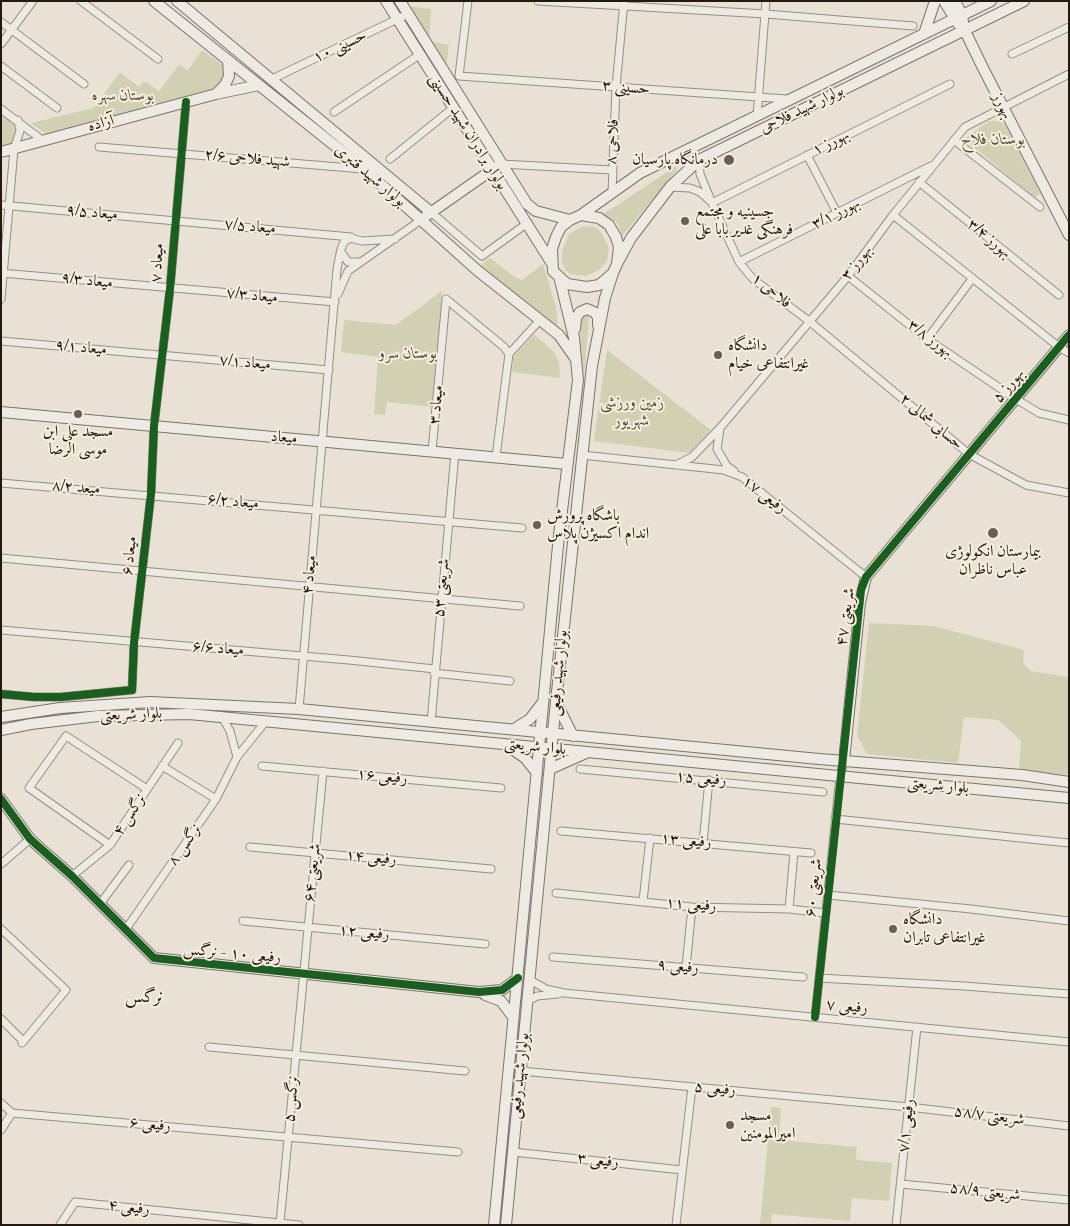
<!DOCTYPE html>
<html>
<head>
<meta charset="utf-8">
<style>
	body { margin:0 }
	#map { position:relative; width:1070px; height:1226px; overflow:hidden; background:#e9e1d4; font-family:"Libre Bodoni",serif }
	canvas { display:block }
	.frame { position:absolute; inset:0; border:2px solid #241912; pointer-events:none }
</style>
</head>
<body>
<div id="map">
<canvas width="1070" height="1226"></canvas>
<div class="frame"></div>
</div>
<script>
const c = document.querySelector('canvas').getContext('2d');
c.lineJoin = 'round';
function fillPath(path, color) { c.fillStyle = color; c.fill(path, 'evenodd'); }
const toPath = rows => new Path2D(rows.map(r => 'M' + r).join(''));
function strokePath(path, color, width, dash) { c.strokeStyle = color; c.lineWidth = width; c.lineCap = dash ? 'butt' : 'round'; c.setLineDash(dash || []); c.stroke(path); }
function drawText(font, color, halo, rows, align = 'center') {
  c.font = font + ' "Libre Bodoni",Amiri,serif'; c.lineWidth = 4; c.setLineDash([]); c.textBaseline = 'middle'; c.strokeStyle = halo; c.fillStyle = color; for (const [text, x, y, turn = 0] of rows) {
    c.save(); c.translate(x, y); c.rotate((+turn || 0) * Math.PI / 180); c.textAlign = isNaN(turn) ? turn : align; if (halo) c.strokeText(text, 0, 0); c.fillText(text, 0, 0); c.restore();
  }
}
fillPath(toPath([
	[407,6,431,9,429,41,449,45,446,70],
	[202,50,226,67,221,86,47,135,31,123,94,108,120,72,139,87,145,81,159,91,179,65,188,70],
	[4,115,17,125,17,134,13,143,1,146,1,119],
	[989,121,1001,121,1005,125,1040,193,1035,198,964,139],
	[676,166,677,170,622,236,618,224,611,218,602,215],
	[583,226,595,227,601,232,609,248,607,261,599,270,586,276,571,274,565,270,562,261,562,251,569,234],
	[490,258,516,278,522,280,543,264,556,307,558,329,480,266],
	[442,291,434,407,387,402,385,415,374,414,378,357,341,352,344,320,396,325],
	[582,313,589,314,589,318,584,379,579,321],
	[534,334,554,352,559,362,560,378,512,372,513,358],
	[607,350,711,430,689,453,594,441],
	[869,623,934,626,1024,650,1023,663,1031,671,1069,677,1069,775,1022,770,1019,767,1021,741,998,720,964,717,958,763,867,754,857,736],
	[771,1107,781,1108,779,1140,857,1147,856,1160,892,1163,889,1201,852,1198,850,1221,772,1214,771,1225,760,1225]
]), '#d0d1b2');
const street = toPath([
	[81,1,158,59],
	[468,1,459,76,787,99],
	[538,1,766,14,913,26],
	[1,22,84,84],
	[1,44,33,1],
	[1012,54,1069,27],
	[1,66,57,108],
	[272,79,408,14],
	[1,109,42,140],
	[334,112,419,55],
	[757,116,766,1],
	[954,140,1040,207],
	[99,147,363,169],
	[807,155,837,213],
	[390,159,453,108],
	[699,160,700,174,712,203,739,262,753,279,809,321,969,454,1026,485,1069,493],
	[501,164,612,170],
	[919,182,1059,295],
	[670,187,690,188,700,192,710,201],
	[612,193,616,87,624,1],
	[712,203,950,84],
	[1,205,351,237],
	[432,213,482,256,526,224],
	[893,215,1059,347,1069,353],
	[341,252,348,262,359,262],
	[739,262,931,166],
	[1,273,335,302],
	[848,276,927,339,1016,399,1039,413,1069,420],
	[338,294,348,271,421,220],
	[1,299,14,149,20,131,18,120],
	[446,299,504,347,509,354],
	[927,339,972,279],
	[1,341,329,370],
	[509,354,540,320],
	[720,429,717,449,727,466,734,471],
	[432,451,446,299],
	[582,455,724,470,742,477,866,577],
	[496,457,509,354],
	[676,465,692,457,720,428,848,276,893,215,965,127,1069,74],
	[1,483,522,528],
	[1,558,520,606],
	[1,630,349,660,435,669,434,673,510,681],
	[1,694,34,697,61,697,132,690,134,643,151,494,154,426,170,289,186,102],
	[299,709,337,269,341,249,344,242,350,238,362,241,395,239],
	[222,717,230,731,237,757],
	[431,722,455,453],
	[162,766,216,799],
	[262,766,501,788],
	[580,769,823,792],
	[835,819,1069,843],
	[561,831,811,853],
	[703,843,709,780],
	[110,845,29,788,66,736,147,789],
	[250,847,491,869],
	[1,864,30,839],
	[72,876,110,845,178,743],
	[556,893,692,907,789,909,826,913],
	[828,895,971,909,1069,921],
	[643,901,650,838],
	[100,904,129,865],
	[789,909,794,852],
	[243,921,485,944],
	[1,929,66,990,22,1043],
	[126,929,216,799,237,757,266,721],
	[553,957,803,977],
	[686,967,692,907],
	[819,978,964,986,1069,994],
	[530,980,546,989,564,993,1069,1042],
	[528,1001,537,996,558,994],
	[815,1017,840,776,844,761],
	[1,1019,23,1041],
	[209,1047,465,1071],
	[521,1071,909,1107,1069,1126],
	[1,1103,12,1113],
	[12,1113,458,1152],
	[1,1130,12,1113],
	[513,1152,682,1170],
	[901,1184,1069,1200],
	[280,1223,323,771],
	[60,1225,75,1202,299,1225],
	[676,1225,692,1087],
	[896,1225,917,1027]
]);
const secondary = toPath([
	[154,1,364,169,478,271,559,335,575,358],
	[177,1,432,213],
	[386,1,551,262],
	[400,1,527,204,536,211,570,220],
	[944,1,958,24],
	[955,1,962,15,964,29,983,68,1069,235],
	[924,34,935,1],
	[216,94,225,85,229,76,228,60],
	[1,152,216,94,259,85],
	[581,215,640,173,991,1],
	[581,215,599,218,609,225,616,237,619,247,617,264,613,273,599,285,587,287,567,284,553,271,552,249,556,237,561,227,570,220,581,215],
	[426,216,496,167],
	[617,264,631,238,670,187,699,160,1024,1],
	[575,329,576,318,580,312,587,309,594,312,598,317,598,325],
	[1,412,567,464],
	[557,704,573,736],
	[1,717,60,708,150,702,299,709,819,759,1022,775,1069,782],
	[514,729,530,719,543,702],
	[1,730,31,724,98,716,189,714,1069,798],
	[505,744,525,758,537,773],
	[844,761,860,603,866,577,1069,335],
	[550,769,586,753],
	[1,799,30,839,72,876,154,958,479,992,502,990,518,978],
	[485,995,501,1001,513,1017],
	[494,1225,559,535,578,380,574,338,560,280],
	[506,1225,556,701,592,366,605,298,613,273]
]);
strokePath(street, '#958f86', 9);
strokePath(secondary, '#79746d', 12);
strokePath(street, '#edeae3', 7);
strokePath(secondary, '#edeae3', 10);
strokePath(toPath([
	[1,694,34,697,61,697,132,690,134,643,151,494,154,426,170,289,186,102],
	[1,799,30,839,72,876,154,958,479,992,502,990,518,978],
	[815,1017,861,590,866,577,1069,335]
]), '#1b5e20', 8);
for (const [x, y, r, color] of [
	[729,160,6,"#695f56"],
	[685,221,5,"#695f56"],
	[718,355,5,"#695f56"],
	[78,414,5,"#695f56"],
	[537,525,5,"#695f56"],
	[993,533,6,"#695f56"],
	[893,929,5,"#695f56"],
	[730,1125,5,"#695f56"]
]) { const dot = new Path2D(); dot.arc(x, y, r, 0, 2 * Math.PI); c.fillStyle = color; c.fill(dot); strokePath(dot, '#f6edde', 2); }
drawText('16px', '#241912', '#f6edde', [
	["حسینی ۱۰",340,47,-25],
	["حسینی ۳",626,88,5],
	["بهورز",1002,106,63],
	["بولوار شهید فلاحی",802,110,-26],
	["آزاده",101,124,-15],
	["بولوار برادران شهید حسینی",468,132,58],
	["فلاحی ۸",613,142,-87],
	["بهورز ۱",831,143,-27],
	["شهید فلاحی ۲/۶",247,159,5],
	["بولوار شهید قنبری",370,176,40],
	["میعاد ۹/۵",92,213,5],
	["بهورز ۳/۱",836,214,-27],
	["میعاد ۷/۵",250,227,5],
	["بهورز ۳/۴",989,239,39],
	["میعاد ۷",158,263,-86],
	["بهورز ۳",857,263,-52],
	["میعاد ۹/۳",87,281,6],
	["فلاحی ۱",771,291,39],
	["میعاد ۷/۳",252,296,5],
	["بهورز ۳/۸",930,339,36],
	["میعاد ۹/۱",81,348,5],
	["میعاد ۷/۱",245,363,5],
	["بهورز ۵",1009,386,-50],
	["میعاد ۳",437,405,-85],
	["حسابی شمالی ۲",931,422,40],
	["میعاد",284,438,5],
	["میعد ۸/۲",76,488,4],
	["رفیعی ۱۷",764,495,37],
	["میعاد ۶/۲",233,502,5],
	["میعاد ۶",130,556,-83],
	["میعاد ۴",310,575,-84],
	["شریعتی ۵۳",442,588,-85],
	["شریعتی ۴۷",846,617,-82],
	["میعاد ۶/۶",218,649,4],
	["بولوار شهید رفیعی",559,673,-85],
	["بلوار شریعتی",131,715,-2],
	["بلوار شریعتی",535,747,6],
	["رفیعی ۱۶",382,777,5],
	["رفیعی ۱۵",701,779,5],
	["بلوار شریعتی",938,786,5],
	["نرگس ۴",130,815,-57],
	["رفیعی ۱۳",686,841,5],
	["نرگس ۸",185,845,-55],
	["رفیعی ۱۴",371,858,5],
	["شریعتی ۶۴",313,873,-84],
	["شریعتی ۶۰",814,888,-84],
	["رفیعی ۱۱",691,905,4],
	["رفیعی ۱۲",364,933,5],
	["رفیعی ۱۰ - نرگس",232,954,5],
	["رفیعی ۹",678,967,5],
	["رفیعی ۷",847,1007,5],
	["بولوار شهید رفیعی",520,1076,-84],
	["رفیعی ۵",715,1089,5],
	["نرگس ۵",292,1099,-85],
	["شریعتی ۵۸/۷",989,1116,7],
	["رفیعی ۶",150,1125,5],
	["رفیعی ۷/۱",907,1126,-84],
	["رفیعی ۳",598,1161,6],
	["شریعتی ۵۸/۹",985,1192,6],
	["رفیعی ۴",129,1208,6]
]);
drawText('italic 16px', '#514c3a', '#f6edde', [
	["بوستان سهره",123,96],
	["بوستان فلاح",993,140],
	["بوستان سرو",408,354],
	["زمین ورزشی",632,403],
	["شهریور",632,421]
]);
drawText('16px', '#241912', '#f6edde', [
	["درمانگاه پارسیان",718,160,"right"],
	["جسینیه و مجتمع",695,212],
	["فرهنگی غدیر بابا علی",695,230],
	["دانشگاه",728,346],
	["غیرانتفاعی خیام",728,364],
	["مسجد علی ابن",78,432,"center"],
	["موسی الرضا",78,450,"center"],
	["باشگاه پرورش",547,516],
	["اندام اکسیژن پلاس",547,534],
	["بیمارستان انکولوژی",993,552,"center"],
	["عباس ناظران",993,570,"center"],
	["دانشگاه",903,920],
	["غیرانتفاعی تابران",903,938],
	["مسجد",740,1116],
	["امیرالمومنین",740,1134]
], 'left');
drawText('18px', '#241912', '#f6edde', [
	["نرگس",144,998]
]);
</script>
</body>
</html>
